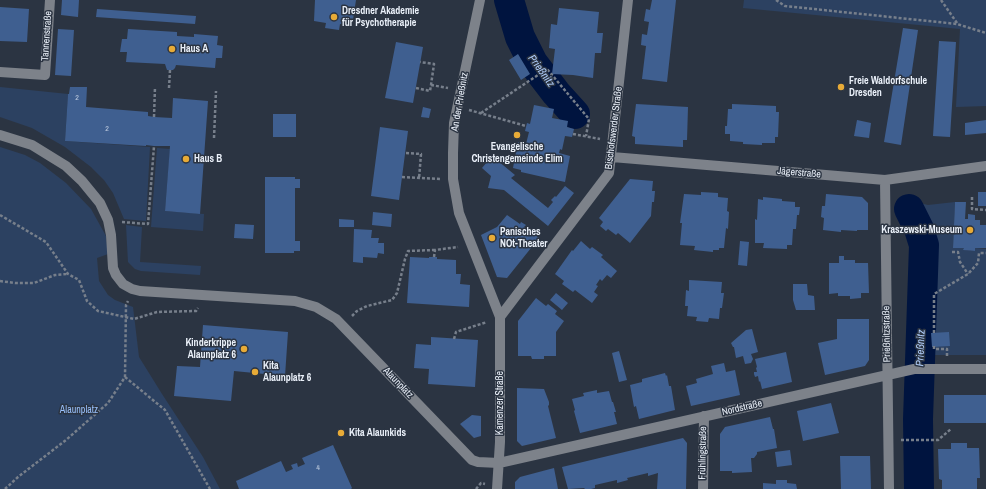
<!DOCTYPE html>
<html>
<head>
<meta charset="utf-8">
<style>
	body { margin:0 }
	canvas { display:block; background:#2b3442 }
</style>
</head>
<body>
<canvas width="986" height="489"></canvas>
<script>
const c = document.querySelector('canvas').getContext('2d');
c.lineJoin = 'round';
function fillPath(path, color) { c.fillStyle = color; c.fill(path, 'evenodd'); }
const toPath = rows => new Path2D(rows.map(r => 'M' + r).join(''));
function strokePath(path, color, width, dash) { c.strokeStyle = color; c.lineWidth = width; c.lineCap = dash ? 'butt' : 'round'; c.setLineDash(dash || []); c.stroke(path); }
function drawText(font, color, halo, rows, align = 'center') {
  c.font = font + ' "Archivo Narrow",sans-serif'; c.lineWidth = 3; c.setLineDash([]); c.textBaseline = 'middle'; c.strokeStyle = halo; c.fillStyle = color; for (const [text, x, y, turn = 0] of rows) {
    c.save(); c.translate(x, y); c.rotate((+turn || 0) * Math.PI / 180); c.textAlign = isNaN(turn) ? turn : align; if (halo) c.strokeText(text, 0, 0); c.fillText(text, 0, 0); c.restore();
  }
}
fillPath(toPath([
	[744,0,986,0,986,106,956,107,960,29,743,8],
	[0,87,68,94,65,141,150,147,146,221,124,219,113,193,104,180,91,167,65,147,32,128,0,117],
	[0,147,25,155,40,163,66,183,91,209,106,236,108,254,97,258,99,281,108,295,115,300,133,307,139,357,162,394,203,457,220,489,0,489],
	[157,148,170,149,165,211,204,214,203,231,151,227],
	[915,202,928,205,955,202,953,247,964,248,964,250,975,251,975,248,986,249,986,355,932,355,932,243,912,205],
	[126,225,142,227,140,262,201,266,200,275,141,271,135,269,128,262]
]), '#2c4161');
strokePath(toPath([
	[509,0,520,37,533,63,556,93,575,114],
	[909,209,919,229,924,245,918,419,919,489]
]), '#00143f', 30);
fillPath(toPath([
	[62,0,79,0,78,17,61,15],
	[315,0,356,0,352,26,340,24,339,30,325,28,326,23,314,21],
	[652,0,676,0,667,82,642,79,646,46,641,45,642,34,647,35,649,22,644,21,646,9,650,10],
	[0,7,29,9,27,42,0,41],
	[559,8,599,12,597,33,603,33,601,53,595,53,593,78,573,75,552,74,555,49,549,48,551,24,557,25],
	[97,9,196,16,195,24,96,17],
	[903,28,918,30,901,145,884,142],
	[58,29,74,30,71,76,55,75],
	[128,29,177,32,177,36,194,37,194,34,218,36,217,45,223,46,222,58,216,58,215,68,176,65,175,68,173,70,167,70,165,64,126,62,127,52,120,52,122,39,127,39],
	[939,41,956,42,950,137,933,136],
	[396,42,423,47,413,103,385,98],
	[518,54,530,74,521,80,509,60],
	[70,87,87,87,86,107,148,112,148,116,154,117,172,118,173,98,208,101,200,214,165,211,170,146,154,146,146,145,146,146,65,141,68,94,69,94],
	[636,104,688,107,687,140,683,140,683,147,635,144,635,137,632,136],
	[732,104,776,106,776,112,779,112,778,137,775,137,775,143,762,143,762,145,743,144,743,142,730,141,730,134,725,134,725,126,727,126,728,109,732,109],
	[534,105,554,109,552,118,568,121,567,127,574,129,572,137,565,136,562,150,560,149,559,153,570,156,565,182,521,172,521,170,513,168,518,142,526,144,529,132,525,131,527,123,530,124],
	[423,107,431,109,429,118,421,117],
	[273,114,296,114,296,137,273,137],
	[857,120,871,123,869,138,854,136],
	[986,120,986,133,965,135,965,123],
	[380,127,408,131,399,200,371,196],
	[492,156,515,175,511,178,548,208,553,202,551,200,555,196,556,197,565,186,574,193,548,226,504,190,488,188,491,176,482,168],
	[265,177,295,177,295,179,300,179,300,188,295,188,295,241,300,241,300,251,294,251,294,253,265,253],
	[630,179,653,181,652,191,655,191,654,202,652,202,651,216,630,243,618,233,616,235,608,229,606,231,600,226,603,222,599,218],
	[701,192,718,193,718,197,728,198,727,211,729,212,728,229,726,228,724,248,719,248,719,250,713,250,713,252,694,250,695,246,680,245,682,223,680,223,684,194,701,195],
	[978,192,986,192,986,206,978,206],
	[826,194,862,197,868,203,868,230,857,230,857,231,841,230,841,232,823,230,824,218,821,217,822,206,825,206],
	[763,197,782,199,782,201,795,202,795,207,800,207,799,215,797,215,796,229,793,229,792,245,787,245,787,249,763,248,764,243,755,243,755,219,757,220,758,199,763,200],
	[955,202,966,202,965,219,968,219,968,214,975,215,975,220,980,220,980,225,986,225,986,248,975,248,975,251,963,250,964,248,953,248],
	[373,212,392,214,391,227,372,225],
	[507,215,520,224,521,222,526,225,524,227,539,238,507,278,497,277,481,235,497,227],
	[339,219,354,220,354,227,339,227],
	[235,224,254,225,253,239,234,238],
	[354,229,372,230,371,238,379,238,378,243,384,243,384,254,378,253,377,258,363,257,363,263,353,262],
	[581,241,590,249,592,247,603,255,601,257,617,271,611,278,607,275,602,281,600,279,596,285,598,286,594,292,598,295,592,303,575,290,573,292,562,284,564,281,555,274,572,250,573,251],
	[740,241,749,242,747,266,738,265],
	[839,256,844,256,844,260,855,260,855,263,868,263,869,293,861,293,861,298,850,299,850,296,838,296,838,293,829,294,829,263,839,263],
	[410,257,429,258,429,257,437,257,437,259,456,260,456,274,461,274,460,284,470,285,469,307,407,303],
	[689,280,722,282,721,293,724,293,722,308,720,308,719,319,709,318,708,322,696,321,697,317,687,316,688,306,685,306,686,290,689,291],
	[793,284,807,284,808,295,814,296,815,310,796,310,793,300],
	[556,293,568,303,562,310,550,300],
	[536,298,546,306,548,304,557,311,555,314,564,321,556,332,556,356,544,356,544,359,532,359,531,356,518,356,518,321],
	[837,319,869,319,869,360,865,366,825,375,818,343,837,339],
	[203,325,288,332,285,376,234,371,231,401,174,396,177,366,200,367],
	[752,329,758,352,751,354,753,359,751,363,745,364,743,356,736,358,734,347,733,347,731,343,746,330],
	[949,332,950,346,932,347,931,333],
	[431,337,478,340,475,387,428,384,429,369,414,368,416,344,431,345],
	[619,351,627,380,619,382,612,353],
	[786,352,792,382,762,389,760,381,759,382,758,376,755,377,754,374,754,372,757,372,756,368,757,367,755,359],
	[724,363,726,372,735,370,740,395,691,406,686,386,697,383,696,379,713,374,711,366],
	[665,373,666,376,667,375,669,386,671,386,675,410,639,419,636,406,634,407,630,385,642,382,642,379],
	[517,388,544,389,549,402,549,405,548,406,556,438,522,446,517,441],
	[597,390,597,393,609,391,612,402,613,402,616,412,614,412,617,424,580,433,574,411,575,410,572,399,584,396,583,393],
	[944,395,986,395,986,423,944,423],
	[831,403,839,433,803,441,797,411],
	[472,415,481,416,481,436,474,438,460,424],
	[770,417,773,429,774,429,777,448,757,452,757,454,754,458,751,458,752,472,732,473,732,471,720,471,720,434,725,427],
	[683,438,687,443,686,489,657,489,658,473,648,476,648,473,627,478,628,480,617,483,617,480,595,485,595,488,591,489,585,489,584,488,568,489,562,467],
	[951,443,967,443,967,448,979,448,980,478,977,478,977,489,942,489,942,480,939,479,938,449,951,449],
	[333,445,352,488,351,489,239,489,236,481,281,461,286,472,293,469,291,465,297,463,298,467,305,464,302,458],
	[790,450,792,465,777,467,775,452],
	[840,456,870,456,871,489,841,489],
	[554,468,558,489,515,489,515,482,520,477],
	[776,480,787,480,787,483,796,484,797,489,763,489,763,483,776,484]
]), '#3f5f90');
strokePath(toPath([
	[776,0,785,6,957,24,986,33],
	[941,0,957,23],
	[431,85,448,88],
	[169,88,170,70],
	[416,88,430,91,431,85,434,64,420,62],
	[469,110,526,126],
	[481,113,547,69,589,119,586,136],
	[154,117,155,87],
	[573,134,600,139],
	[214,138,216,91],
	[406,153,421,154,419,179],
	[402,177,440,179],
	[972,197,972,209,986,210],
	[0,215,46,242,68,274,79,280,87,301,98,311,134,319,157,312,196,311,198,308],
	[122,222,148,224,154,146],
	[952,252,958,252,960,262,968,274],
	[434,257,435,250,458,247],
	[0,281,15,283,34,283,55,275,68,274],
	[352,316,357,311,367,306,392,300,397,293,405,259,408,251,435,250],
	[934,333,934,294,968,274,978,263,979,253,986,253],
	[454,339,456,332,487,322],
	[934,346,934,349,947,349,947,356],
	[125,377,165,410,210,489],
	[901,440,938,440,951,429],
	[5,489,18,477,66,440,108,403,125,377,126,305,128,301],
	[476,489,481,483,485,484]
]), '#777f8b', 2.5, [3, 2]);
strokePath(toPath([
	[480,0,454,123,453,153,453,179,459,213,500,317,500,442,497,489],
	[0,72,45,75,50,0],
	[0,135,32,145,66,166,82,181,100,203,108,220,111,235,113,268,116,275,123,284,132,289,140,291,295,301,316,307,336,319,472,460,478,462,499,463,914,369,986,369],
	[612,157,885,180,986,166],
	[885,180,889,489],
	[500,317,609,173,628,0],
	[703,489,704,416]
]), '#7d828a', 10);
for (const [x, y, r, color] of [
	[334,17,4,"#e8ab37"],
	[172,49,4,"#e8ab37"],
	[841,87,4,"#e8ab37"],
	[517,135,4,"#e8ab37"],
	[186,159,4,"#e8ab37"],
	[970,230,4,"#e8ab37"],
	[492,238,4,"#e8ab37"],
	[244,349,4,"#e8ab37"],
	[255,372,4,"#e8ab37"],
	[341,433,4,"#e8ab37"]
]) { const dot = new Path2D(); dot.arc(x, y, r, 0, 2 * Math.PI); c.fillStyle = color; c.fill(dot); strokePath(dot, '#2b3442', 1.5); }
drawText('8px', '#bfccdf', null, [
	["2",77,98],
	["2",107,129],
	["4",318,468]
]);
drawText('bold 10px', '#eaf0f9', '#2b3442', [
	["Dresdner Akademie",342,11],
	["für Psychotherapie",342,23],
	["Haus A",180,49],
	["Freie Waldorfschule",849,81],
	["Dresden",849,93],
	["Evangelische",517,147,"center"],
	["Christengemeinde Elim",517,159,"center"],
	["Haus B",194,159],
	["Kraszewski-Museum",962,230,"right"],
	["Panisches",500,232],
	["NOt-Theater",500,244],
	["Kinderkrippe",236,343,"right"],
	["Alaunplatz 6",236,355,"right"],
	["Kita",263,366],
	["Alaunplatz 6",263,378],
	["Kita Alaunkids",349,433]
], 'left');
drawText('10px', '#eaf0f9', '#2b3442', [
	["Tannenstraße",47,36,-86],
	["An der Prießnitz",460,102,-80],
	["Bischofswerder Straße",614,128,-83],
	["Jägerstraße",799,173,5],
	["Prießnitzstraße",887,334,-91],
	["Alaunplatz",398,383,46],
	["Kamenzer Straße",500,403,-90],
	["Nordstraße",742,408,-13],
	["Frühlingstraße",703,453,-89]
]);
drawText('10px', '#99c0fb', '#2b3442', [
	["Alaunplatz",79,410]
]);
drawText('italic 11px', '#b0cdfa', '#2b3442', [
	["Prießnitz",541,71,54],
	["Prießnitz",921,348,-88]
]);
</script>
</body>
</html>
